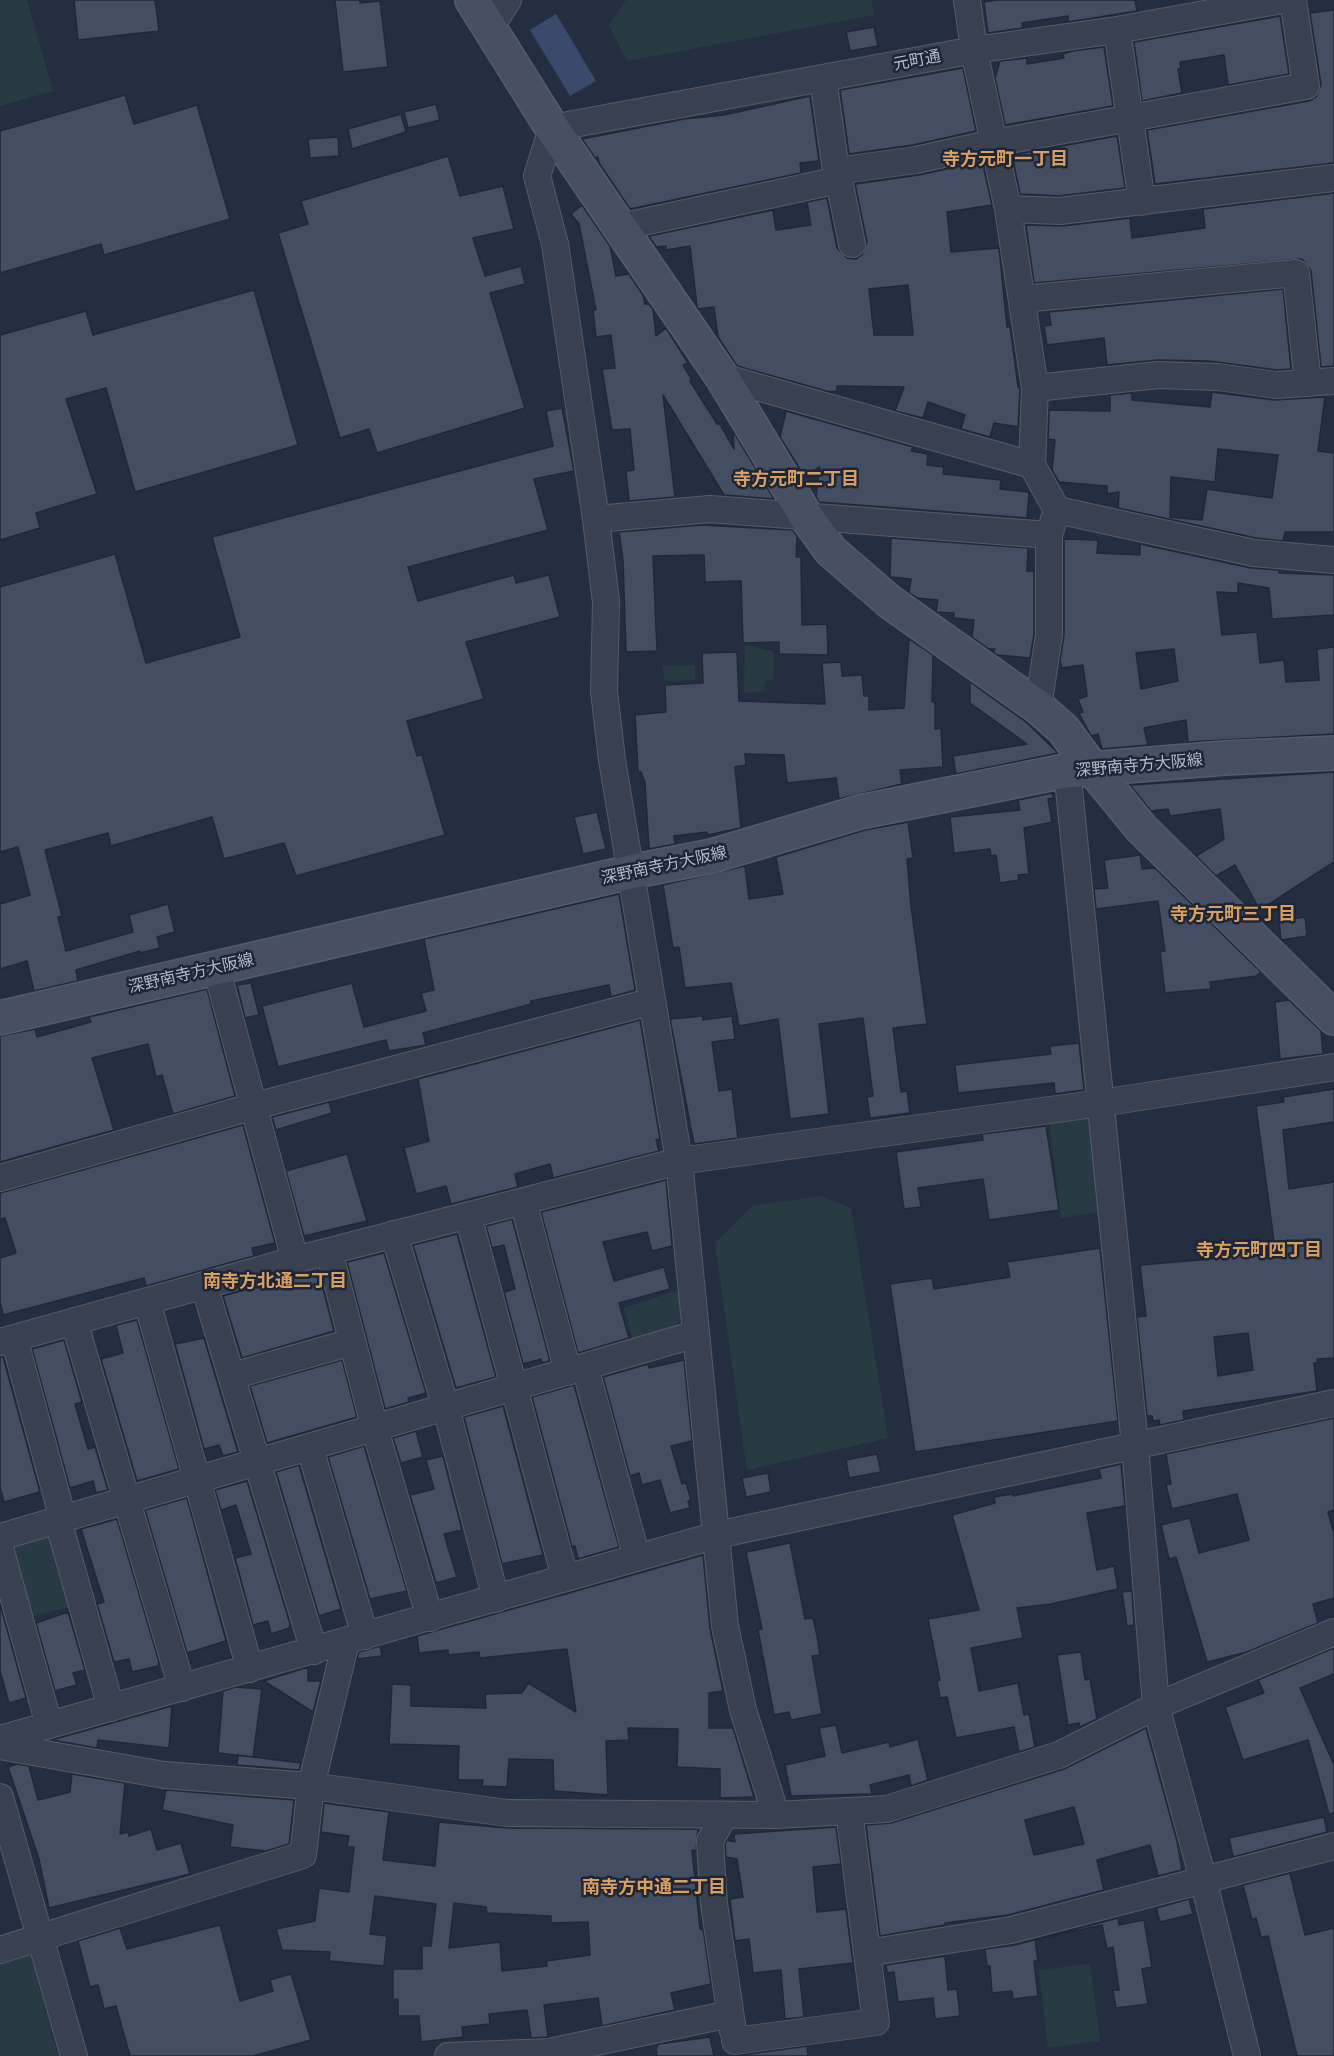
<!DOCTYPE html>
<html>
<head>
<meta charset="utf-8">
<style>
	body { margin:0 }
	canvas { display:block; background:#242e41 }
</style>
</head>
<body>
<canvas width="1334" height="2056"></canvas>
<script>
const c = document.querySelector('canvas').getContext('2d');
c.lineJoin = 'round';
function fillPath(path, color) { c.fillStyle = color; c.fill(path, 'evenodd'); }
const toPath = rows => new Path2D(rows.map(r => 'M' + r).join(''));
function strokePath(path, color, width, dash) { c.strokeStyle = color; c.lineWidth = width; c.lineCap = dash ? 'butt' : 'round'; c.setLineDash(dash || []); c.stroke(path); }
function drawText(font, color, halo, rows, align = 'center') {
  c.font = font + ' Barlow,"Noto Sans JP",sans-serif'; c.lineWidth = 5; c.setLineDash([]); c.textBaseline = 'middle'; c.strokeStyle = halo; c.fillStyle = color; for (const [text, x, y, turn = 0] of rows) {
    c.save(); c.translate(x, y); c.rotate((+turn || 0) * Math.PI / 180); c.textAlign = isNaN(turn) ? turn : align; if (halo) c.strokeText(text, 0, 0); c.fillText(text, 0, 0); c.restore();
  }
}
fillPath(toPath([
	[0,0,27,0,53,91,0,106],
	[626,0,871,0,874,15,627,61,609,25],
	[745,645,774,652,773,680,765,681,764,691,744,693],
	[695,665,695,680,664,681,663,666],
	[1086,1115,1092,1121,1103,1211,1061,1218,1049,1119],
	[821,1196,851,1208,888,1438,747,1470,715,1243,752,1206],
	[679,1290,681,1318,670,1333,634,1343,624,1308],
	[52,1528,80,1604,31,1617,11,1547,16,1538],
	[29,1951,58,2056,0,2056,0,1959],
	[1090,1964,1100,2041,1048,2048,1039,1970]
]), '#273c42');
fillPath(toPath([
	[556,14,596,81,570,96,530,30]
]), '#3a4a6a');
const building = toPath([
	[74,0,155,0,159,31,78,40,74,0],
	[335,0,360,0,360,3,380,1,388,67,343,72,335,0],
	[997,0,1135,0,1137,11,1068,22,1068,16,1022,23,1023,28,988,33,984,2,997,0],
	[1334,10,1334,163,1155,184,1147,130,1309,101,1316,97,1321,84,1310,13,1334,10],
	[1280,16,1289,74,1228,85,1224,55,1180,62,1181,69,1178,69,1182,93,1142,101,1134,42,1280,16],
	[874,27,878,46,850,51,846,32,874,27],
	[1104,47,1113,106,1005,125,995,78,1000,61,1027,58,1027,64,1064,58,1063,54,1072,51,1104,47],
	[963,68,976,131,913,145,849,154,840,90,963,68],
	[125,95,134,124,197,105,230,219,104,255,101,244,0,273,0,131,125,95],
	[810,96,819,161,800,163,801,173,630,209,599,163,598,157,595,158,582,139,684,119,724,115,810,96],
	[436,104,440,120,408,128,404,112,436,104],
	[401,114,406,132,352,149,348,129,401,114],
	[1117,136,1125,188,1059,196,1020,194,1012,155,1117,136],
	[338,137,339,156,310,158,308,139,338,137],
	[448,156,460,196,503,186,514,229,473,238,485,276,521,266,525,284,490,293,525,408,377,453,369,429,340,438,278,233,308,224,301,201,448,156],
	[982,161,992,205,947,212,951,252,999,248,1007,327,1010,326,1018,387,1020,389,1018,427,994,423,990,437,961,429,965,415,928,402,923,418,895,411,904,387,837,386,837,391,830,392,737,366,718,337,714,307,698,309,697,306,690,246,666,250,666,246,656,247,649,236,773,210,776,230,811,225,807,202,827,198,837,248,847,258,856,259,862,255,867,242,855,184,919,175,982,161],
	[908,285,913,335,874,335,869,289,908,285],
	[1334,193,1334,366,1321,367,1311,271,1302,259,1034,283,1026,225,1062,226,1130,218,1132,238,1205,228,1203,209,1334,193],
	[582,205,610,246,616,276,629,274,643,295,645,304,649,304,653,309,656,336,666,328,688,363,683,365,692,380,690,381,717,424,719,423,734,449,733,431,774,499,724,495,663,395,675,497,629,501,626,471,634,470,630,429,612,430,602,369,615,368,611,335,596,337,593,310,596,310,579,224,571,214,582,205],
	[1283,289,1291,369,1277,370,1209,361,1158,360,1107,365,1104,338,1047,345,1044,326,1051,325,1049,312,1283,289],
	[254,290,298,445,135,492,106,388,66,399,97,494,36,513,40,528,0,540,0,335,86,311,93,335,254,290],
	[1212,392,1274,400,1325,397,1318,451,1334,453,1334,532,1285,532,1283,541,1256,538,1118,508,1119,492,1107,494,1107,486,1059,482,1052,470,1055,440,1048,439,1049,410,1110,411,1110,395,1132,393,1132,400,1210,407,1212,392],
	[1218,449,1278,455,1272,498,1207,489,1202,520,1170,517,1171,477,1215,482,1218,449],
	[562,408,574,471,534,479,548,530,408,567,418,601,514,575,516,583,549,575,560,617,466,642,484,699,407,721,417,756,422,755,445,835,296,876,284,843,224,859,212,817,111,846,108,833,45,850,62,916,58,917,66,951,133,932,129,915,168,904,175,932,157,937,160,948,140,953,140,951,76,970,78,981,34,991,27,961,0,969,0,904,30,895,18,847,0,852,0,587,115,554,146,663,240,637,212,537,553,446,546,411,562,408],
	[786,411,913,447,911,451,928,454,927,465,944,467,943,474,1001,480,1000,489,1029,492,1027,518,819,502,816,496,820,467,804,476,780,437,786,411],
	[701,525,793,530,797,536,796,557,801,557,802,625,827,624,828,655,779,654,779,642,743,643,741,581,705,582,704,555,653,556,657,651,626,652,623,560,619,532,701,525],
	[891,538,1028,548,1027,571,1034,571,1034,634,1030,658,997,655,993,652,995,649,989,649,972,637,974,620,954,618,954,613,936,612,938,600,917,598,909,593,911,579,890,577,891,538],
	[1064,539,1098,540,1097,553,1140,555,1140,544,1251,568,1279,570,1279,573,1334,575,1334,615,1272,619,1269,588,1238,583,1238,593,1217,592,1222,635,1257,632,1260,663,1284,660,1286,682,1319,680,1317,649,1334,647,1334,734,1188,742,1186,720,1144,728,1148,745,1102,749,1098,734,1091,736,1079,713,1083,712,1078,699,1087,696,1083,665,1062,668,1060,661,1064,635,1064,539],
	[1174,649,1178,681,1141,689,1136,653,1174,649],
	[909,639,933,655,932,702,935,702,935,729,941,728,943,767,900,770,902,784,839,799,836,778,787,783,784,755,745,754,746,765,735,767,741,828,707,835,707,832,674,836,675,844,649,849,645,783,641,772,638,772,635,715,666,712,665,685,703,683,702,653,737,652,739,701,825,704,822,663,841,662,842,676,862,675,864,696,869,696,869,710,904,708,909,639],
	[970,682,1026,722,1058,753,956,774,953,756,1027,744,970,703,970,682],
	[1334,772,1334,862,1260,910,1235,865,1216,876,1196,856,1224,839,1220,809,1170,816,1168,809,1151,811,1130,785,1334,772],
	[1052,793,1054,798,1048,799,1052,822,1024,828,1029,874,1018,875,1019,880,1000,883,996,855,991,856,990,849,954,853,950,817,1020,810,1018,800,1052,793],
	[597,812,606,849,583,854,574,817,597,812],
	[908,822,913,858,907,859,911,906,927,1024,893,1028,901,1092,907,1091,910,1113,870,1118,867,1097,873,1096,863,1018,819,1024,829,1114,790,1119,778,1019,739,1026,731,983,685,988,679,947,673,948,663,885,745,866,749,899,783,894,776,857,865,830,908,822],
	[1140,855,1142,869,1155,868,1261,972,1256,976,1210,982,1211,989,1165,993,1160,951,1165,951,1158,901,1096,909,1094,889,1108,888,1104,860,1140,855],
	[619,894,635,990,611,997,609,985,531,1001,531,1004,423,1033,426,1045,389,1051,386,1040,278,1067,262,1006,352,983,364,1027,426,1011,421,993,434,990,424,939,619,894],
	[1305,917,1307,936,1281,940,1279,921,1305,917],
	[251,983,259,1015,245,1018,237,985,251,983],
	[207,989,235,1096,173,1114,162,1075,156,1077,148,1044,92,1058,114,1130,0,1162,0,1036,35,1029,37,1037,91,1022,89,1017,207,989],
	[1289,1000,1321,1031,1323,1054,1280,1059,1275,1002,1289,1000],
	[703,1016,703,1020,732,1016,735,1039,712,1042,719,1091,732,1089,738,1138,694,1144,670,1019,703,1016],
	[640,1020,660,1139,656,1140,659,1151,553,1178,550,1164,515,1174,518,1187,451,1204,446,1186,416,1194,404,1148,429,1141,418,1079,640,1020],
	[1079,1043,1084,1090,1055,1094,1054,1083,958,1093,955,1065,1051,1054,1050,1046,1079,1043],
	[1334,1089,1334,1122,1283,1130,1289,1189,1334,1182,1334,1358,1317,1359,1318,1363,1314,1363,1317,1391,1183,1411,1184,1420,1160,1425,1159,1420,1153,1421,1152,1416,1147,1416,1137,1317,1146,1316,1140,1265,1211,1259,1275,1249,1256,1106,1284,1102,1283,1097,1334,1089],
	[1248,1333,1253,1370,1218,1376,1214,1337,1248,1333],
	[329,1102,332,1113,276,1130,272,1117,329,1102],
	[243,1125,275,1243,252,1248,254,1256,146,1286,144,1278,3,1315,0,1302,0,1258,16,1253,5,1218,0,1219,0,1193,243,1125],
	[1046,1126,1059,1210,989,1220,983,1179,918,1188,921,1207,904,1209,896,1152,983,1140,982,1134,1046,1126],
	[347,1154,367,1221,304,1236,286,1171,347,1154],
	[666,1180,672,1246,652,1251,647,1232,603,1242,614,1281,664,1267,670,1289,619,1303,629,1338,578,1353,541,1212,666,1180],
	[512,1219,550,1361,542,1363,541,1359,523,1364,504,1292,515,1289,504,1245,492,1248,486,1226,512,1219],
	[457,1234,496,1377,456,1388,413,1245,457,1234],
	[1100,1248,1118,1421,915,1452,890,1284,932,1278,934,1289,1010,1277,1007,1262,1100,1248],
	[384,1253,426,1393,408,1398,409,1402,385,1409,347,1262,384,1253],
	[318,1269,334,1331,242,1358,223,1296,318,1269],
	[137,1320,179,1469,137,1481,101,1359,123,1353,116,1325,137,1320],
	[204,1338,238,1452,223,1456,219,1445,204,1449,175,1344,204,1338],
	[64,1340,82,1402,75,1404,88,1449,95,1447,108,1490,96,1493,93,1481,70,1488,32,1349,64,1340],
	[0,1357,3,1357,40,1492,4,1502,0,1487,0,1357],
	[342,1360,357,1417,267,1443,250,1386,342,1360],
	[684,1360,692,1441,671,1446,682,1484,686,1483,691,1500,688,1501,690,1508,670,1513,660,1480,642,1485,639,1473,630,1476,603,1377,648,1364,649,1368,684,1360],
	[574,1385,619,1547,578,1559,575,1546,572,1547,532,1397,574,1385],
	[503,1406,543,1555,502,1564,464,1417,503,1406],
	[1334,1418,1334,1510,1328,1512,1334,1534,1334,1598,1313,1604,1318,1623,1247,1652,1207,1662,1176,1557,1169,1559,1161,1525,1190,1518,1199,1553,1249,1540,1237,1494,1172,1509,1166,1485,1171,1484,1166,1454,1334,1418],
	[416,1431,423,1457,401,1463,393,1438,416,1431],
	[364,1446,407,1591,370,1599,328,1457,364,1446],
	[877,1454,881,1472,849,1478,846,1460,877,1454],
	[443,1456,462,1530,444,1534,457,1577,436,1583,410,1495,434,1489,426,1460,443,1456],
	[1121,1464,1125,1506,1087,1513,1097,1570,1114,1566,1118,1589,1051,1604,1017,1608,1023,1638,971,1648,979,1691,1018,1683,1024,1715,1029,1714,1035,1747,1019,1752,1014,1727,956,1738,947,1697,940,1698,937,1681,940,1680,928,1619,979,1610,952,1515,995,1503,994,1497,1013,1494,1013,1496,1101,1478,1099,1469,1121,1464],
	[299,1465,341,1609,319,1616,276,1472,299,1465],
	[768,1473,771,1492,746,1497,742,1478,768,1473],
	[247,1481,290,1624,289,1628,271,1634,268,1621,253,1625,235,1558,251,1554,236,1505,221,1510,215,1490,247,1481],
	[187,1498,226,1641,187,1653,145,1510,187,1498],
	[117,1519,159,1662,158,1666,132,1672,129,1659,114,1662,97,1604,104,1602,81,1529,117,1519],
	[790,1543,805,1619,813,1618,817,1636,820,1655,812,1656,822,1714,791,1720,789,1712,774,1715,758,1630,762,1629,746,1552,790,1543],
	[703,1555,710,1628,723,1691,709,1693,709,1728,733,1728,754,1797,720,1798,720,1769,677,1767,678,1729,628,1728,629,1740,606,1741,608,1795,554,1791,553,1760,509,1759,507,1787,482,1786,483,1780,458,1780,459,1746,389,1744,392,1684,411,1685,411,1706,486,1708,485,1694,522,1693,528,1683,576,1712,567,1649,480,1658,479,1652,448,1655,448,1650,419,1653,417,1636,703,1555],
	[1132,1591,1134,1625,1127,1626,1122,1592,1132,1591],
	[0,1604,26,1698,9,1703,0,1671,0,1604],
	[68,1612,85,1670,73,1673,77,1685,55,1691,36,1623,68,1612],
	[380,1646,382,1656,357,1659,359,1652,380,1646],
	[1334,1648,1334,1674,1300,1688,1334,1765,1334,1813,1329,1814,1308,1740,1243,1760,1225,1707,1264,1693,1258,1680,1334,1648],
	[1081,1652,1085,1680,1090,1679,1097,1719,1080,1727,1079,1723,1068,1725,1057,1655,1081,1652],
	[308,1667,308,1681,321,1681,313,1712,264,1681,308,1667],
	[236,1687,262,1689,253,1757,218,1753,223,1691,236,1687],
	[172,1706,169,1748,98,1740,97,1748,52,1740,172,1706],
	[836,1725,842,1753,889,1742,890,1747,918,1739,928,1780,911,1786,909,1775,870,1785,872,1794,791,1796,785,1765,825,1756,819,1728,836,1725],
	[1146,1728,1177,1841,1182,1870,1158,1876,1150,1845,1097,1860,1104,1890,1008,1915,945,1923,945,1925,880,1936,866,1825,891,1823,1064,1769,1146,1728],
	[1074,1807,1084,1844,1034,1855,1025,1820,1074,1807],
	[238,1755,301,1763,299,1770,237,1765,238,1755],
	[17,1764,29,1766,38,1800,70,1792,72,1774,125,1783,120,1834,128,1832,129,1836,151,1829,157,1850,181,1843,190,1874,49,1908,39,1859,8,1767,17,1764],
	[166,1790,294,1800,289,1844,266,1851,230,1847,233,1825,162,1810,166,1790],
	[324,1803,389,1812,383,1860,435,1866,439,1822,507,1828,698,1829,696,1851,692,1850,700,1929,703,1929,711,1984,671,1993,675,2010,602,2026,598,1998,544,2005,548,2037,531,2038,527,2010,489,2014,490,2024,462,2027,463,2037,421,2042,419,2016,398,2016,398,1999,393,2000,393,1969,422,1969,422,1946,431,1946,436,1904,375,1896,370,1934,387,1936,384,1966,329,1961,330,1952,282,1950,276,1929,315,1921,319,1888,349,1892,354,1847,347,1847,349,1836,321,1832,324,1803],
	[454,1903,486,1907,487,1913,551,1916,551,1923,588,1922,590,1955,546,1961,547,1966,502,1971,500,1942,449,1948,454,1903],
	[1324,1817,1327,1832,1233,1857,1229,1838,1324,1817],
	[836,1827,841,1864,813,1867,817,1912,846,1909,853,1963,799,1969,804,2017,785,2019,781,1970,753,1973,749,1939,735,1941,730,1899,743,1897,737,1859,726,1857,725,1844,727,1840,735,1842,734,1834,836,1827],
	[1290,1873,1305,1935,1334,1928,1334,2056,1297,2056,1268,1936,1261,1937,1256,1918,1252,1920,1243,1885,1290,1873],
	[1189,1899,1193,1914,1160,1922,1156,1908,1189,1899],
	[1118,1918,1119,1925,1144,1920,1152,1967,1142,1969,1148,2004,1116,2008,1113,1990,1119,1990,1113,1947,1107,1949,1102,1925,1035,1940,1038,1961,1034,1961,1038,1996,1013,1999,1012,1991,992,1993,990,1966,987,1966,985,1949,1015,1945,1118,1918],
	[220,1925,240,2001,273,1991,270,1980,291,1974,311,2040,253,2056,130,2056,116,2006,104,2009,98,1985,90,1987,78,1941,120,1928,127,1949,220,1925],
	[945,1956,948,1990,957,1989,960,2016,935,2019,933,1998,898,2002,894,1972,887,1973,886,1965,945,1956],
	[710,2037,714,2056,657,2056,656,2048,659,2044,710,2037],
	[807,2046,808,2056,734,2056,807,2046]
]);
fillPath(building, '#434e63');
strokePath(building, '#202838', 1.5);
const street = toPath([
	[967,0,974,50,1008,209,1035,388,1032,465,1057,510,1049,535,1049,635,1038,707],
	[490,28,508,0],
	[1117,30,1142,202],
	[823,78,836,171],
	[839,180,852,244],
	[1008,209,1060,211,1334,178],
	[620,227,839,180,836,171,916,160,993,143,1306,86,1293,0],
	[1022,299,1296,273,1308,383],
	[722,377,1032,465],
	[1035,388,1158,375,1218,377,1276,385,1334,381],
	[1057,510,1254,553,1334,560],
	[596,519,710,509,1049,535],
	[1065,771,1069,789,1135,1445,1156,1706,1203,1879,1247,2056],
	[216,967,295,1260],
	[0,1178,255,1106,650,1002],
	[523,1201,568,1372],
	[468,1215,565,1578],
	[394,1234,446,1408,496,1599],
	[329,1251,375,1429,430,1618],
	[204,1285,314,1651],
	[147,1301,250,1669],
	[74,1321,182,1688],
	[14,1338,63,1519],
	[0,1342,295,1260,679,1161,1101,1103,1334,1067],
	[585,1367,637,1558],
	[232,1376,352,1342],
	[310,1448,365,1636],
	[58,1520,111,1708],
	[0,1537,696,1334],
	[0,1548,49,1725],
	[0,1739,717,1535,1334,1403],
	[0,1746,164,1775,311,1786,507,1813,776,1815,887,1809,1059,1755,1156,1706,1334,1632],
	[0,1797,74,2056],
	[849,1811,867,1953],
	[724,1815,710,1841,714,1904,733,2031],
	[776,1815,743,1710,725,1626,679,1161,612,760,604,691,606,602,596,519,555,244,537,176,552,128,974,50,1117,30,1282,0],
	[0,1950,303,1855,311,1786,346,1642],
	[735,2041,876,2022,867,1953,1011,1930,1334,1846],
	[448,2056,549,2052,730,2014]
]);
const secondary = toPath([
	[472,0,552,128,722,377,807,518,831,551,890,602,1038,707,1063,729,1091,767,1141,828,1334,1018],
	[0,1018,630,872,712,856,860,812,1065,771,1224,758,1334,753]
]);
strokePath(street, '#545c6b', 28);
strokePath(secondary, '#545c6b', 36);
strokePath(street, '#394150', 26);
strokePath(secondary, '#474f63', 33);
drawText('16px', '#b5bccb', '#1e2636', [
	["元町通",917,60,-11],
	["深野南寺方大阪線",1139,765,-5],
	["深野南寺方大阪線",664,865,-12],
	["深野南寺方大阪線",191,973,-13]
]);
drawText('bold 18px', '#d89f63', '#1e2636', [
	["寺方元町一丁目",1005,159],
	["寺方元町二丁目",796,479],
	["寺方元町三丁目",1233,914],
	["寺方元町四丁目",1259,1250],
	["南寺方北通二丁目",275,1281],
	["南寺方中通二丁目",654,1887]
]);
</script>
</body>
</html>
